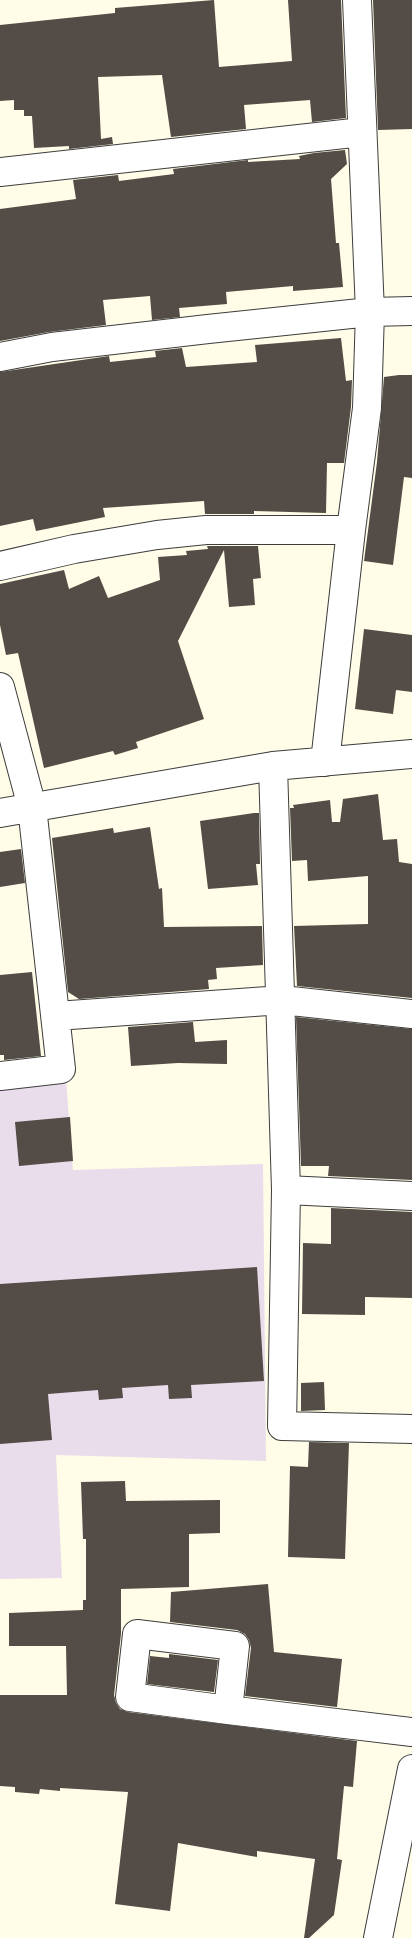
<!DOCTYPE html>
<html>
<head>
<meta charset="utf-8">
<style>
	body { margin:0 }
	canvas { display:block; background:#fffce7 }
</style>
</head>
<body>
<canvas width="412" height="1938"></canvas>
<script>
const c = document.querySelector('canvas').getContext('2d');
c.lineJoin = 'round';
function fillPath(path, color) { c.fillStyle = color; c.fill(path, 'evenodd'); }
const toPath = rows => new Path2D(rows.map(r => 'M' + r).join(''));
function strokePath(path, color, width, dash) { c.strokeStyle = color; c.lineWidth = width; c.lineCap = dash ? 'butt' : 'round'; c.setLineDash(dash || []); c.stroke(path); }
fillPath(toPath([
	[66,1079,73,1170,263,1164,266,1461,56,1455,62,1578,0,1579,0,1090]
]), '#eaddeb');
fillPath(toPath([
	[214,0,219,67,292,61,288,0,341,0,346,118,312,122,310,100,244,105,246,129,171,137,162,75,98,77,101,139,112,137,113,144,69,149,69,146,34,148,32,116,24,116,24,110,14,110,14,100,0,101,0,25,115,13,115,8],
	[373,0,412,0,412,129,378,130],
	[345,150,347,164,331,179,336,243,339,243,343,287,293,291,293,286,226,292,227,304,179,308,180,317,152,320,150,296,103,300,106,325,49,332,0,341,0,209,76,199,73,180,118,175,119,181,174,174,173,169,248,160,248,162,300,159,299,156,314,153],
	[341,338,346,381,352,380,351,407,344,463,327,463,326,513,254,511,254,514,205,514,204,501,103,508,105,517,36,531,33,519,0,526,0,372,109,356,110,362,156,357,155,351,182,348,186,367,257,362,255,345],
	[399,375,412,375,412,478,404,477,393,565,364,561,377,462,384,377],
	[207,546,258,546,261,578,253,579,255,605,229,607,224,550,178,641,204,719,136,742,138,748,115,755,113,751,44,768,18,653,6,655,0,625,0,584,64,570,69,589,99,576,108,598,160,580,158,557,187,555,186,551,208,549],
	[364,629,412,635,412,692,396,690,393,714,355,709],
	[378,794,383,840,397,839,399,862,412,864,412,998,297,986,294,926,368,924,368,876,308,881,307,860,292,861,290,808,294,808,293,805,330,800,332,822,340,822,343,799],
	[254,813,259,813,260,864,256,864,258,885,208,889,200,821],
	[150,827,159,889,162,888,164,927,262,926,263,965,216,968,217,979,208,980,209,989,79,999,68,992,52,838,113,828,114,833],
	[21,849,25,883,0,887,0,852],
	[32,972,41,1056,4,1060,4,1055,0,1055,0,975],
	[296,1017,412,1029,412,1180,328,1176,329,1166,301,1166],
	[193,1022,195,1042,227,1040,227,1064,178,1063,131,1066,128,1027],
	[70,1117,73,1161,19,1166,15,1122],
	[331,1208,412,1212,412,1298,365,1297,365,1315,302,1314,303,1243,331,1244],
	[257,1267,264,1381,191,1385,192,1398,169,1399,168,1385,122,1388,123,1398,99,1400,98,1390,48,1394,52,1440,0,1444,0,1284],
	[324,1382,325,1410,301,1411,301,1383],
	[309,1442,349,1443,345,1559,288,1557,290,1466,308,1467],
	[125,1481,126,1501,220,1500,220,1533,189,1534,189,1587,121,1589,121,1634,114,1695,116,1703,120,1709,128,1712,357,1741,353,1787,344,1786,337,1859,342,1860,334,1915,309,1938,304,1938,315,1859,257,1851,257,1857,178,1843,170,1911,115,1904,128,1792,60,1788,60,1791,40,1789,39,1794,15,1792,15,1787,0,1786,0,1695,67,1695,66,1646,9,1646,9,1613,83,1610,83,1600,86,1600,86,1539,83,1539,81,1482],
	[268,1584,274,1652,342,1659,337,1707,245,1696,251,1648,249,1640,245,1634,237,1630,170,1622,171,1592],
	[169,1654,218,1660,214,1692,147,1684,150,1656,169,1658]
]), '#544c46');
const minor = toPath([
	[0,172,362,132],
	[0,357,52,347,208,329,370,312,412,311],
	[0,566,74,549,157,535,206,530,351,530],
	[0,687,32,807,61,1069,0,1076],
	[325,762,351,530,367,408,370,312,357,0],
	[273,766,286,1190,282,1426,412,1429],
	[0,813,273,766,412,754],
	[56,1016,282,1000,412,1014],
	[286,1190,412,1196],
	[228,1710,235,1646,137,1634,130,1697,228,1710,412,1732],
	[378,1938,412,1769]
]);
strokePath(minor, '#3d3d3d', 30);
strokePath(minor, '#fff', 28);
</script>
</body>
</html>
